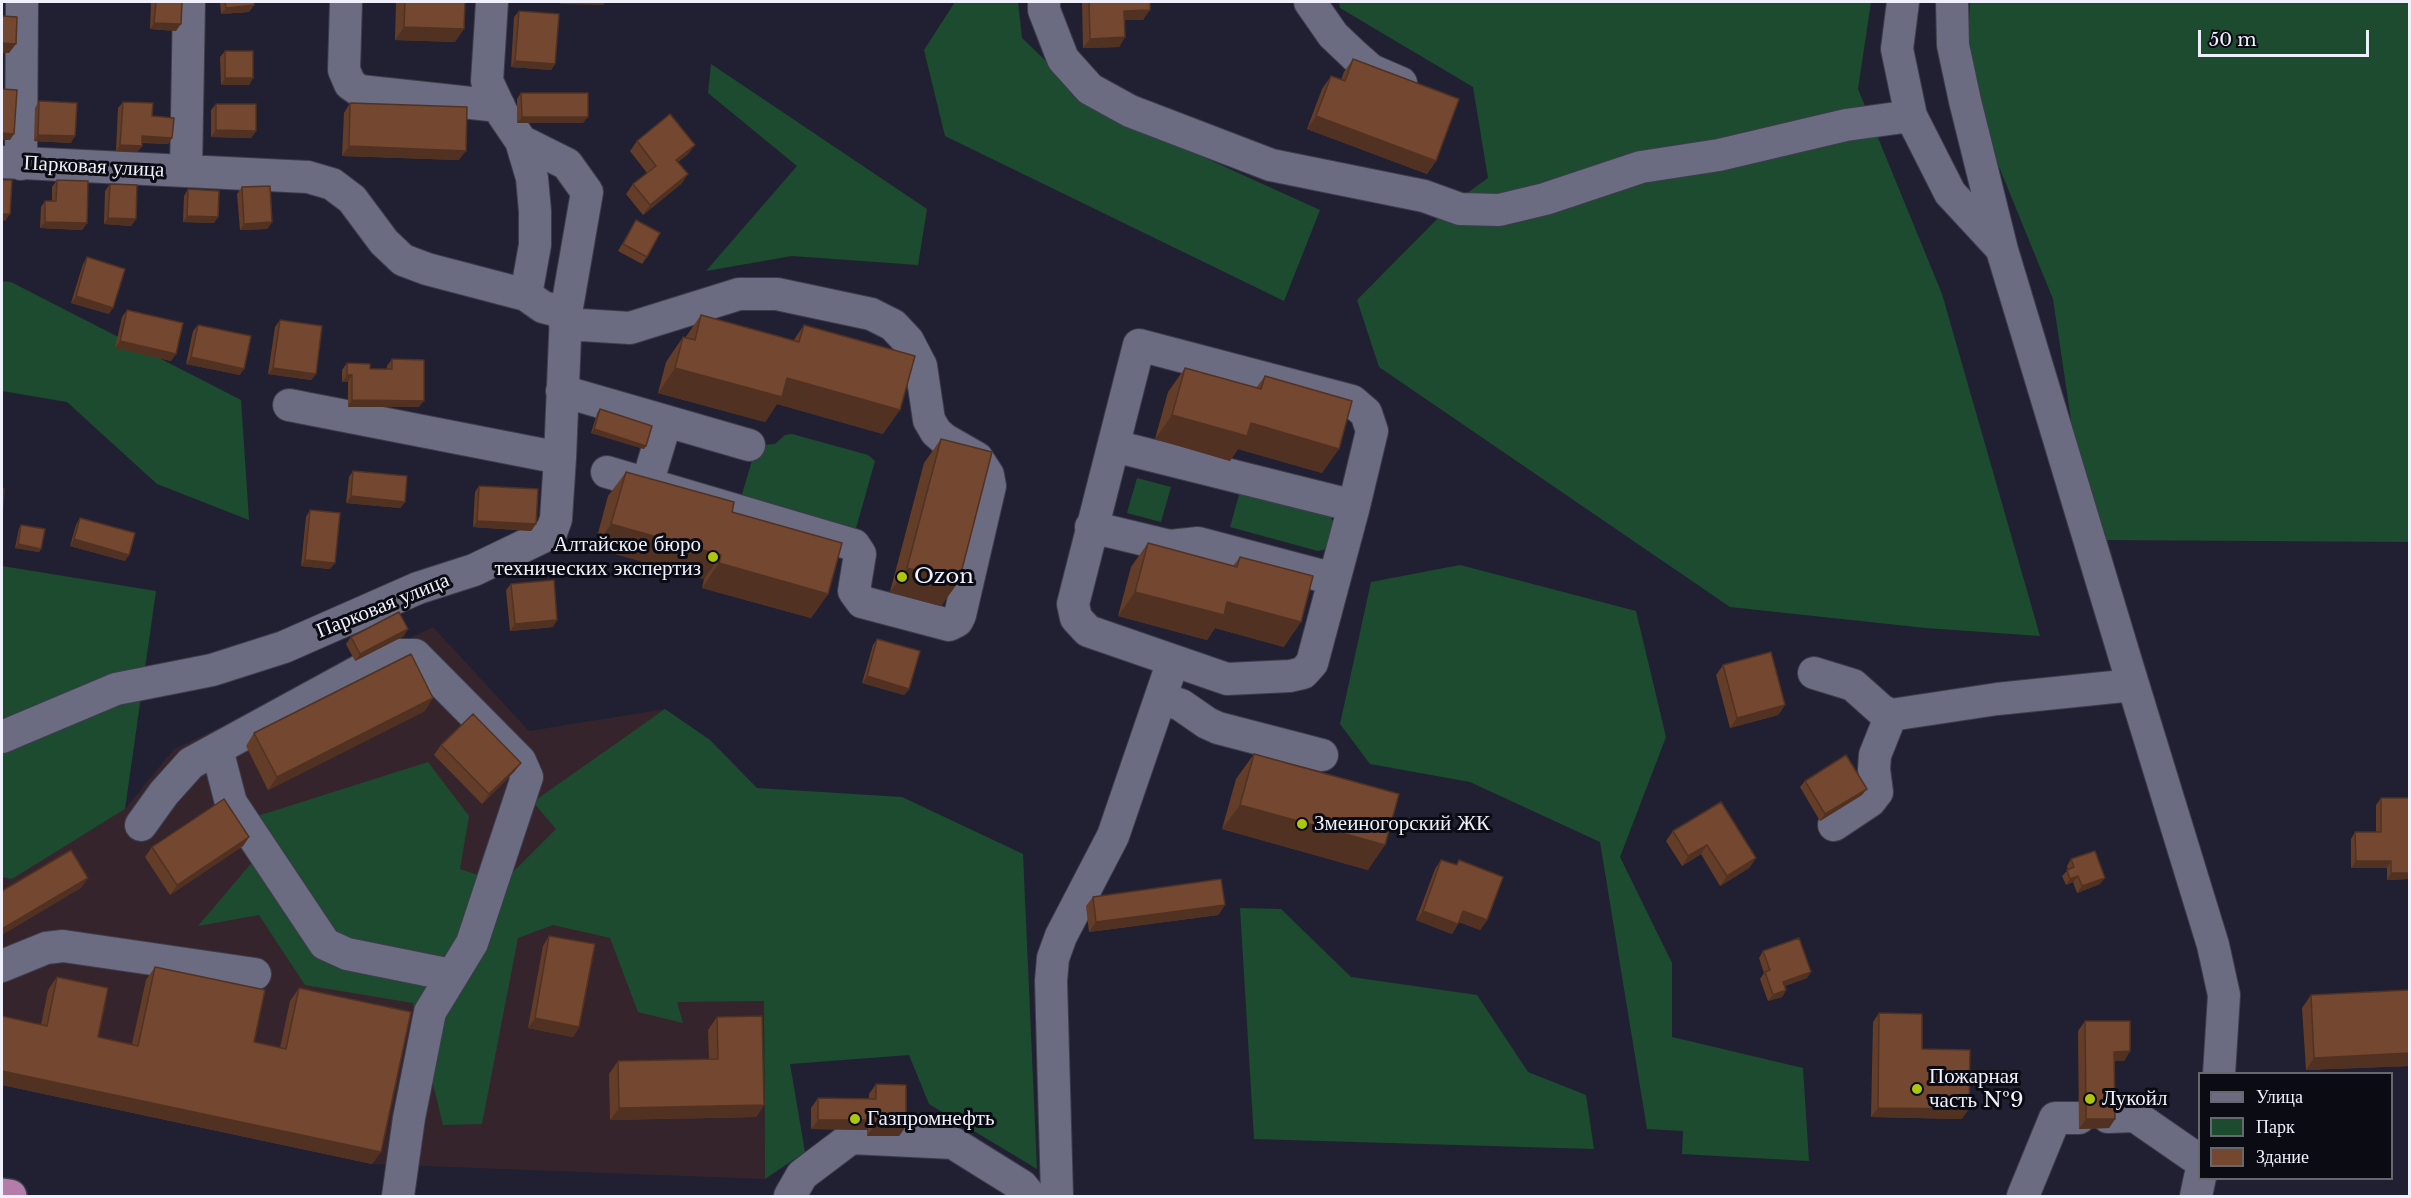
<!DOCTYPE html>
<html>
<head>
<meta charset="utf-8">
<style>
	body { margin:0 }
	#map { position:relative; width:2411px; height:1198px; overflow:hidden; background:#212032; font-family:"Libre Baskerville",serif }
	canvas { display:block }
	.frame { position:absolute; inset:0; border:3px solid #f0f0fc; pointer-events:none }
	.legend { position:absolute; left:2198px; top:1072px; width:195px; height:108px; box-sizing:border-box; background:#0b0b13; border:2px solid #676770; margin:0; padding:8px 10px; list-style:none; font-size:18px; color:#f0f0fc }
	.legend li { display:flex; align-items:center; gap:12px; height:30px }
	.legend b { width:30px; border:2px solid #676770 }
	.scale { position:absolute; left:2198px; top:30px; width:171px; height:27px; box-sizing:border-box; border:3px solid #f0f0fc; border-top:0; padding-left:8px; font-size:18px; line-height:21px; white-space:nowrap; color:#f0f0fc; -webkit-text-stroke:4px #0b0b13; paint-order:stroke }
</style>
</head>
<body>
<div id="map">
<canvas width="2411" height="1198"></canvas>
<div class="frame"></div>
<ul class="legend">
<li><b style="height:8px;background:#6b6b81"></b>Улица</li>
<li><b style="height:16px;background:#1d4b2f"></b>Парк</li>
<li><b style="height:16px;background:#744730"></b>Здание</li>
</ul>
<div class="scale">50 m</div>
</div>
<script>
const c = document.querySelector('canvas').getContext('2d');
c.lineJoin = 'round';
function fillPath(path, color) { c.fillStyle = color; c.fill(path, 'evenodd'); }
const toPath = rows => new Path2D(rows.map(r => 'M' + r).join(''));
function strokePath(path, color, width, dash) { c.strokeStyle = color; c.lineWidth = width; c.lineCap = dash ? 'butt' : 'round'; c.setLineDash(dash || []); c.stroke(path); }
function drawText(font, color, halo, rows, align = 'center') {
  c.font = font + ' "Libre Baskerville",serif'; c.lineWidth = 6; c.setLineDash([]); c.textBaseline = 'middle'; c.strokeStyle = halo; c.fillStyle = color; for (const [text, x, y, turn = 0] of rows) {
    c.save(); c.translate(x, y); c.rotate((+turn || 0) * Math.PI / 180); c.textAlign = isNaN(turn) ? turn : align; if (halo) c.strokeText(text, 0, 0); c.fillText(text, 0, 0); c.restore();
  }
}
fillPath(toPath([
	[433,627,529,731,665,709,764,1001,765,1179,372,1164,2,1085,2,877,12,878,125,809,174,749]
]), '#35242c');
fillPath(toPath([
	[955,2,1018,2,1022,38,1095,108,1320,210,1284,301,945,136,924,50],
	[1339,2,1871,2,1858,89,1942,294,2040,636,1926,628,1730,607,1379,367,1357,300,1452,204,1488,178,1473,87,1340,8],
	[1970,2,2409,2,2409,542,2107,540,2072,426,2053,299,1993,152,1968,43],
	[711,64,927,209,918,265,792,256,706,271,797,166,708,93],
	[2,281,11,282,241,400,249,520,157,484,67,402,2,391],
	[792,434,868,455,875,461,855,532,741,498,755,450,761,445,775,444,785,435],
	[1137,478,1171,487,1161,522,1127,513],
	[1241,488,1330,516,1334,524,1327,549,1318,551,1230,527],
	[1460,565,1636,611,1666,737,1620,857,1672,963,1672,1037,1803,1068,1809,1161,1682,1154,1683,1131,1647,1129,1600,842,1470,782,1370,764,1340,724,1371,582],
	[2,566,156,591,125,809,12,879,2,877],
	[665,709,710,740,757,788,902,797,1023,854,1037,1169,929,1104,909,1055,790,1064,805,1152,765,1179,764,1001,677,1002,683,1023,638,1012,610,938,553,925,518,938,482,1124,443,1125,413,1003,305,985,259,915,198,926,271,840,248,819,428,762,469,816,460,869,502,883,556,829,533,802],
	[1240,908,1281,909,1351,977,1477,995,1528,1072,1586,1095,1594,1149,1254,1139]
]), '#1d4b2f');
const minor = toPath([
	[346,2,344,70,350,84,360,91,499,106],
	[492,2,487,81,502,113,521,141,567,164,587,192,566,313],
	[1044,2,1044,10,1063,59,1090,89,1130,111,1271,165,1424,196,1460,209,1499,210,1545,199,1641,167,1719,155,1846,125,1911,116],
	[1310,2,1333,35,1354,55,1371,70,1401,83],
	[1903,2,1897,49,1911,116,1950,193,2000,247],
	[1952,2,1953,45,1965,101,2002,250,2128,668,2213,945,2224,995,2219,1074],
	[521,141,532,178,535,211,535,245,526,295],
	[2,162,308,177,332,184,352,199,384,242,403,260,427,269,526,295,543,307,566,313,560,458,556,519,551,533,474,570,418,588,284,647,212,670,116,689,2,737],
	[21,164,22,2],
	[186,171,189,2],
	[565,324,630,328,739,294,777,294,871,314,893,325,908,341,921,366,929,420,936,432,944,439,977,458,988,475,990,486,960,615,957,621,949,625,862,602,854,591,860,554,854,545,607,472],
	[1139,345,1352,401,1366,413,1372,431,1354,506,1312,663,1303,673,1290,676,1227,679,1088,631,1076,618,1073,604,1139,345],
	[562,391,749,445],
	[289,405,560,458],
	[1114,446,1354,506],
	[647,484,666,421],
	[1091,527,1170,546,1198,543,1334,579],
	[1814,673,1853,685,1881,710,1891,715,1997,699,2133,685],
	[1161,698,1181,705,1207,723,1218,728,1322,755],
	[217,749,231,803,325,944,347,954,451,975],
	[141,825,164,793,191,763,376,662,397,655,415,655,520,761,527,777,472,943,430,1012,409,1118,398,1196],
	[1834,825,1870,801,1877,792,1874,769,1875,755,1891,715],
	[2,966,46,948,63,946,255,974],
	[2108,1117,2135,1116,2200,1161],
	[790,1196,802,1175,851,1138,953,1143,1022,1186,1030,1196],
	[1057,1196,1051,981,1053,958,1061,936,1113,836,1173,661],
	[2023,1196,2055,1118,2079,1118],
	[2196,1196,2200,1177]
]);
const highway = toPath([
	[2,1195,10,1196]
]);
strokePath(minor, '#3d3c4c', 34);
strokePath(highway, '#3d3c4c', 36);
strokePath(minor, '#6b6b81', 32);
strokePath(highway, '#b37ca9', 33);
fillPath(toPath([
	[151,2,182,2,176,31,150,29],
	[220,2,254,2,254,5,249,12,221,14],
	[396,2,465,2,455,42,395,40],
	[1082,2,1150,2,1143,20,1125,20,1125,37,1119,47,1083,48],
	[519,11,555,64,551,70,511,67,514,17],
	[225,51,253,78,249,85,221,85,220,57],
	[1353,59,1436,161,1427,174,1307,129,1322,89,1331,76,1341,80,1344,72],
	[521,93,583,123,517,123,517,99],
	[39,101,71,143,34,141,35,108],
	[123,102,152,116,168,144,142,143,142,146,137,152,116,151,118,108],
	[350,103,459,160,342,156,344,113],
	[216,104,256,131,251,138,211,137,211,110],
	[637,141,688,154,678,162,688,174,681,184,643,215,626,194,633,184,647,173,630,151],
	[57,180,87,223,82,230,40,228,41,207,45,201,52,201,52,187],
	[110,184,136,219,131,226,104,224,105,191],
	[242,187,272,222,267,229,240,230,237,194],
	[188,189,214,223,183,222,184,196],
	[636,220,647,257,642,264,618,251],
	[87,257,109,314,71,303,83,264],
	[127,310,171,361,115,348,122,317],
	[701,315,793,341,804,325,883,434,777,404,765,422,658,393,666,362,683,337,685,338],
	[280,320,316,374,311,380,268,374,275,327],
	[198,325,240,375,186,364,193,331],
	[392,359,419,407,348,407,348,382,342,382,342,370,347,363,370,369,387,369,387,366],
	[1185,368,1256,388,1265,376,1322,473,1238,449,1230,461,1155,439,1168,392],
	[600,409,644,449,591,433,597,413],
	[941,439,959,581,941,606,890,592,924,463],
	[353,471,405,502,400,508,346,503,349,477],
	[626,472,732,512,828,594,811,618,702,588,704,579,594,548,608,496],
	[479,486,536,524,531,531,473,527,475,492],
	[310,510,330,569,301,566,306,517],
	[80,518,125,561,70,546,76,525],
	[21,525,41,549,39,552,15,548,19,528],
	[1148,543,1233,566,1240,557,1284,647,1215,628,1207,640,1118,616,1131,567],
	[511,584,553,627,510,631,506,590],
	[404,636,355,661,346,644,351,637],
	[877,639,909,689,904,695,862,683,873,645],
	[1723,665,1785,705,1778,715,1730,728,1716,675],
	[425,711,268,790,246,746,254,733],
	[441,745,521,763,514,772,482,804,434,755],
	[1254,754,1368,870,1222,829,1236,779],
	[1805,781,1862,795,1820,821,1800,787],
	[2381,798,2409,798,2409,879,2387,880,2387,868,2351,868,2351,839,2355,832,2376,832,2376,805],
	[1673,831,1756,858,1749,868,1720,886,1701,854,1682,866,1666,841],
	[249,837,243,846,170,895,145,857,152,847],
	[2071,859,2100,884,2077,893,2073,882,2066,885,2062,876,2068,870,2067,866],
	[1441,860,1456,865,1459,860,1487,920,1480,930,1459,922,1452,934,1416,920,1435,869],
	[1093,897,1225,905,1218,915,1089,932,1086,906],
	[549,936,579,1027,573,1037,528,1028,543,946],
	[1763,951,1807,978,1785,986,1786,990,1782,997,1768,1001,1760,979,1764,973,1759,958],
	[155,967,254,1042,280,1048,290,1001,299,988,372,1164,2,1085,2,1016,41,1025,48,990,57,977,98,1037,132,1044,146,980],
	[2409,990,2409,1066,2306,1070,2302,1008,2311,995],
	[1879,1013,1922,1049,1962,1119,1871,1117,1873,1022],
	[717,1017,764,1105,756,1117,610,1120,609,1074,618,1061,709,1059,708,1030],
	[2085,1021,2130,1051,2124,1061,2115,1061,2115,1119,2109,1128,2079,1129,2078,1031],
	[876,1084,906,1126,899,1136,867,1136,867,1130,811,1129,811,1108,818,1098,869,1099,869,1094]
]), '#643d29');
fillPath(toPath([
	[561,2,606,2,603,5,560,4],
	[254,5,249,12,221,14,226,8],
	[1150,10,1143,20,1117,20,1124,11],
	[154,23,181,24,176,31,150,29],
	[404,27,464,29,455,42,395,40],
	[1125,37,1119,47,1083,48,1090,39],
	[2,43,16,44,9,53,2,53],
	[515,61,555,64,551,70,511,67],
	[225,78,253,78,249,85,221,85],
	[1316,116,1436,161,1427,174,1307,129],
	[522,117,588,117,583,123,517,123],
	[216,130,256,131,251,138,211,137],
	[2,133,14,134,10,140,2,140],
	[38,135,75,136,71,143,34,141],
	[142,136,172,138,168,144,138,142],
	[120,145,142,146,137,152,116,151],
	[695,145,688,154,669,169,676,160],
	[349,146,466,151,459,160,342,156],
	[688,174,681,184,643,215,650,205],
	[2,214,10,214,5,221,2,220],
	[187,216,218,217,214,223,183,222],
	[108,218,136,219,131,226,104,224],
	[45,222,87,223,82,230,40,228],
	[272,222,267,229,240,230,244,224],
	[76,296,113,308,109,314,71,303],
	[120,341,176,354,171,361,115,348],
	[191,357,244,369,240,375,186,364],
	[273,368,316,374,311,380,268,374],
	[675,368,787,378,900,410,883,434,777,404,765,422,658,393],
	[347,375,352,375,348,382,342,382],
	[352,400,424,401,419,407,348,407],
	[1172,415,1251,423,1339,449,1322,473,1238,449,1230,461,1155,439],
	[594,429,646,446,644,449,591,433],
	[351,496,405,502,400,508,346,503],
	[477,521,536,524,531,531,473,527],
	[611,524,721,555,704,579,594,548],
	[74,539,129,555,125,561,70,546],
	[18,544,41,549,39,552,15,548],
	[305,560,335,563,330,569,301,566],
	[719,563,828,594,811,618,702,588],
	[907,568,959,581,941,606,890,592],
	[1135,592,1227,602,1301,622,1284,647,1215,628,1207,640,1118,616],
	[557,620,553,627,510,631,515,624],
	[408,629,404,636,355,661,360,654],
	[867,676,909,689,904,695,862,683],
	[433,698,425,711,268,790,277,777],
	[1785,705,1778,715,1730,728,1737,718],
	[521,763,514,772,482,804,489,794],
	[1867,789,1862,795,1820,821,1825,814],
	[1240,805,1385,845,1368,870,1222,829],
	[249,837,243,846,170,895,177,885],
	[1707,845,1701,854,1682,866,1688,856],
	[1756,858,1749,868,1720,886,1727,876],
	[2356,861,2391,861,2387,868,2351,868],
	[2391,873,2409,873,2409,879,2387,880],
	[2078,876,2073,882,2066,885,2070,879],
	[88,878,81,888,2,935,2,929],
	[2105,878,2100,884,2077,893,2082,886],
	[1225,905,1218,915,1089,932,1096,922],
	[1423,911,1458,924,1452,934,1416,920],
	[1463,911,1487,920,1480,930,1457,921],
	[1811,972,1807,978,1779,988,1783,982],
	[1786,990,1782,997,1768,1001,1773,995],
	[535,1018,579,1027,573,1037,528,1028],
	[2130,1051,2124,1061,2108,1061,2114,1052],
	[2409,1053,2409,1066,2306,1070,2314,1058],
	[2,1071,381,1152,372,1164,2,1085],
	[764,1105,756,1117,610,1120,619,1108],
	[1878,1108,1969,1109,1962,1119,1871,1117],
	[2086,1119,2115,1119,2109,1128,2079,1129],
	[818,1120,874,1120,867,1130,811,1129],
	[874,1126,906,1126,899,1136,867,1136]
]), '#513222');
const building = toPath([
	[156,2,182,2,181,24,154,23,156,2],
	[225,2,254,2,254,5,226,8,225,2],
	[405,2,465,2,464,29,404,27,405,2],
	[1089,2,1150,2,1150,10,1124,11,1125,37,1090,39,1089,2],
	[519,11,559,14,555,64,515,61,519,11],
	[2,16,17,17,16,44,2,43,2,16],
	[225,51,253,51,253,78,225,78,225,51],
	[1353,59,1459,99,1436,161,1316,116,1331,76,1345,81,1353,59],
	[2,89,17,90,14,134,2,133,2,89],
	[521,93,588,93,588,117,522,117,521,93],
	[39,101,77,103,75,136,38,135,39,101],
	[123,102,153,103,152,116,174,118,172,138,142,136,142,146,120,145,123,102],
	[350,103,467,107,466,151,349,146,350,103],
	[216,104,256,104,256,131,216,130,216,104],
	[670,114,695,145,676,160,688,174,650,205,633,184,656,166,637,141,670,114],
	[2,180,12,180,10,214,2,214,2,180],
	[57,180,88,181,87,223,45,222,45,201,56,201,57,180],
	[110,184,137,185,136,219,108,218,110,184],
	[270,186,272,222,244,224,242,187,270,186],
	[188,189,219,191,218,217,187,216,188,189],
	[636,220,660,233,647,257,623,244,636,220],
	[87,257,125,269,113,308,76,296,87,257],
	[127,310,183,323,176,354,120,341,127,310],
	[701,315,799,342,804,325,915,356,900,410,787,378,782,397,675,368,683,337,695,340,701,315],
	[280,320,322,326,316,374,273,368,280,320],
	[198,325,251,336,244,369,191,357,198,325],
	[392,359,424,360,424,401,352,400,352,375,347,375,347,363,370,364,370,369,392,369,392,359],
	[1185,368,1261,389,1265,376,1352,401,1339,449,1251,423,1247,436,1172,415,1185,368],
	[600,409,652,426,646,446,594,429,600,409],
	[941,439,992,452,959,581,907,568,941,439],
	[353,471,407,476,405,502,351,496,353,471],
	[626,472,734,502,732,512,842,543,828,594,719,563,721,555,611,524,626,472],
	[479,486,538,489,536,524,477,521,479,486],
	[2,489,4,489,2,517,2,489],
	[310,510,340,513,335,563,305,560,310,510],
	[80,518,135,533,129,555,74,539,80,518],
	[21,525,45,529,41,549,18,544,21,525],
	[1148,543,1237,567,1240,557,1313,576,1301,622,1227,602,1224,615,1135,592,1148,543],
	[554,580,557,620,515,624,511,584,554,580],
	[399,612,408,629,360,654,351,637,399,612],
	[877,639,920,651,909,689,867,676,877,639],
	[1771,652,1785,705,1737,718,1723,665,1771,652],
	[411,654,433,698,277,777,254,733,411,654],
	[473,714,521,763,489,794,441,745,473,714],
	[1254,754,1399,794,1385,845,1240,805,1254,754],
	[1846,755,1867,789,1825,814,1805,781,1846,755],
	[2381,798,2409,798,2409,873,2391,873,2391,861,2356,861,2355,832,2381,832,2381,798],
	[224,799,249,837,177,885,152,847,224,799],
	[1721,802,1756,858,1727,876,1707,845,1688,856,1673,831,1721,802],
	[71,850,88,878,2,929,2,891,71,850],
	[2095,851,2105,878,2082,886,2078,876,2070,879,2067,870,2074,867,2071,859,2095,851],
	[1441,860,1457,865,1459,860,1503,877,1487,920,1463,911,1458,924,1423,911,1441,860],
	[1221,879,1225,905,1096,922,1093,897,1221,879],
	[549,936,595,944,579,1027,535,1018,549,936],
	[1799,938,1811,972,1783,982,1786,990,1773,995,1765,972,1770,970,1763,951,1799,938],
	[155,967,265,990,254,1042,286,1049,299,988,411,1012,381,1152,2,1071,2,1016,47,1026,57,977,108,988,98,1037,138,1046,155,967],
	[2409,990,2409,1053,2314,1058,2311,995,2409,990],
	[1879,1013,1922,1014,1922,1049,1970,1050,1969,1109,1878,1108,1879,1013],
	[762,1016,764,1105,619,1108,618,1061,718,1059,717,1017,762,1016],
	[2085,1021,2130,1021,2130,1051,2114,1052,2115,1119,2086,1119,2085,1021],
	[876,1084,906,1085,906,1126,874,1126,874,1120,818,1120,818,1098,876,1099,876,1084]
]);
fillPath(building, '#744730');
strokePath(building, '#513222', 1.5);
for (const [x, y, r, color] of [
	[713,557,6,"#aec60b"],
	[902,577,6,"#aec60b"],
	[1302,824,6,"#aec60b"],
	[1917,1089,6,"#aec60b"],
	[2090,1099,6,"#aec60b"],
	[855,1119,6,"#aec60b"]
]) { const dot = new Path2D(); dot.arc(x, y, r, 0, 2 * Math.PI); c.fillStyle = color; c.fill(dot); strokePath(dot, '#0b0b13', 2); }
drawText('21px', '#f0f0fc', '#0b0b13', [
	["Парковая улица",94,167,3],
	["Парковая улица",383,606,-22]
]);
drawText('21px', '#f0f0fc', '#0b0b13', [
	["Алтайское бюро",701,545,"right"],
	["технических экспертиз",701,569,"right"],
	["Ozon",914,577],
	["Змеиногорский ЖК",1314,824],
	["Пожарная",1929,1077],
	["часть №9",1929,1101],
	["Лукойл",2102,1099],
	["Газпромнефть",867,1119]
], 'left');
</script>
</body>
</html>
